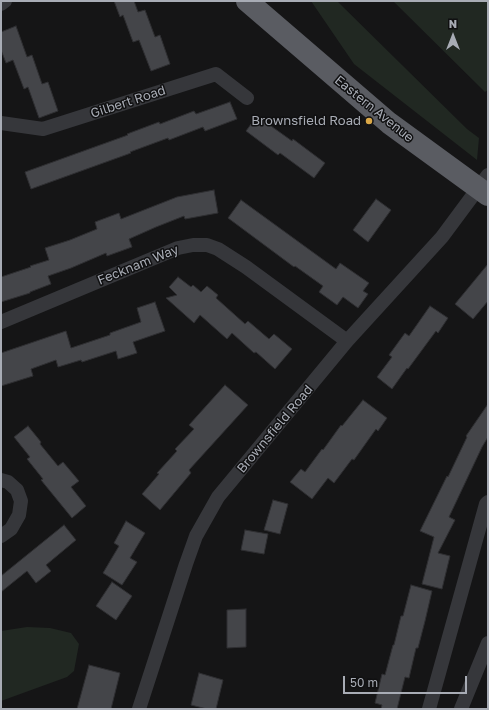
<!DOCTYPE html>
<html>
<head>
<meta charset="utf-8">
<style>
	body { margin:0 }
	#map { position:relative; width:489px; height:710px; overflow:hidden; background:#151516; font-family:"Golos Text",sans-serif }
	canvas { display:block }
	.frame { position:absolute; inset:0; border:2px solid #a8acb5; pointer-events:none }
	.north { position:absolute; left:433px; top:16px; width:40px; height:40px; -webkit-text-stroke:3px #101011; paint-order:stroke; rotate:0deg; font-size:11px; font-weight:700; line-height:16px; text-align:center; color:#a8acb5 }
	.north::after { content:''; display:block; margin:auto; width:14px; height:18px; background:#a8acb5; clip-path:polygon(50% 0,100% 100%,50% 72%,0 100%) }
	.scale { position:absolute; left:343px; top:676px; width:124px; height:18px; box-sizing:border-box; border:2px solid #a8acb5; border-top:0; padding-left:5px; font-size:12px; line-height:14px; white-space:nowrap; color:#a8acb5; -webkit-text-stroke:3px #101011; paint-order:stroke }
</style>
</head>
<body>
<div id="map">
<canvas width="489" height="710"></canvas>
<div class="frame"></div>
<div class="north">N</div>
<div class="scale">50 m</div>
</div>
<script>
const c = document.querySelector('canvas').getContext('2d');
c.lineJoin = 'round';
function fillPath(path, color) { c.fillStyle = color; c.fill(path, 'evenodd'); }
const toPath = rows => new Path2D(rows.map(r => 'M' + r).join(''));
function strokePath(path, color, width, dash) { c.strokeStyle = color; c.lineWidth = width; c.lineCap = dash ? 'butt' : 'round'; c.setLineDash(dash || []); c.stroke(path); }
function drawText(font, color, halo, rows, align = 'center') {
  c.font = font + ' "Golos Text",sans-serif'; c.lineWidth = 3; c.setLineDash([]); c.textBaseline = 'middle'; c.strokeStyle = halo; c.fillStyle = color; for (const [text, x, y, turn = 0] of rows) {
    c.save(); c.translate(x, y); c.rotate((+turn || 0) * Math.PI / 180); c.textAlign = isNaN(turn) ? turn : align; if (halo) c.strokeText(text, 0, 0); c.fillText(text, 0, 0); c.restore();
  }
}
fillPath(toPath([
	[311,1,337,1,467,129,479,138,477,160,354,64],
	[393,1,488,1,488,90,485,92],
	[27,627,50,628,71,633,79,644,74,671,67,677,1,701,1,631]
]), '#212822');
const building = toPath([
	[114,1,134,1,138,12,145,10,155,37,160,35,170,64,151,71,139,40,133,42,123,15,120,17,114,1],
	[16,26,27,57,32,55,42,84,48,82,58,111,39,118,28,87,24,89,13,60,6,63,1,50,1,32,16,26],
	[230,102,237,119,205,131,203,127,169,140,168,138,130,152,131,153,31,189,25,172,128,135,127,134,159,122,160,124,194,111,196,114,230,102],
	[257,116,292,141,293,139,325,163,314,178,280,153,278,155,246,131,257,116],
	[214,190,218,213,185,219,184,216,156,227,129,239,132,247,107,256,106,253,71,268,48,276,51,284,30,292,30,293,1,302,1,277,31,267,30,266,49,260,45,248,70,240,97,229,95,222,119,213,121,219,177,197,214,190],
	[376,199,391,210,368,242,353,230,376,199],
	[241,200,336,269,340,263,369,283,363,291,368,294,358,308,343,297,337,305,319,292,323,286,295,266,294,267,228,218,241,200],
	[488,264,488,301,473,319,455,304,488,264],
	[178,277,191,287,193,285,201,292,207,286,218,295,216,298,245,324,248,321,269,339,274,334,292,349,275,369,256,352,254,353,232,333,227,339,200,315,194,323,166,298,177,295,169,287,178,277],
	[155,302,165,331,133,342,137,353,118,359,116,351,82,362,81,360,58,367,56,360,31,369,33,376,1,386,1,353,66,331,71,348,110,335,110,333,141,322,137,308,155,302],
	[430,306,448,318,438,333,436,331,408,369,407,368,392,389,377,377,392,357,389,355,405,333,409,336,430,306],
	[225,385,248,405,189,470,191,473,160,510,142,494,159,474,157,473,177,451,175,449,194,429,189,425,225,385],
	[363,400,387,418,378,431,376,429,354,460,352,459,334,483,328,478,312,499,290,482,301,469,305,472,322,449,323,450,341,425,342,426,363,400],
	[488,404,488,437,482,447,449,517,455,520,438,553,450,556,442,589,422,584,434,537,420,531,447,476,448,477,467,437,466,436,488,404],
	[28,426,41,442,40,444,58,466,63,462,79,481,71,487,86,506,72,518,41,480,43,479,27,459,30,457,14,437,28,426],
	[273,500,288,504,280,534,264,530,273,500],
	[126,521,145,533,130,558,137,562,122,585,103,573,119,546,114,543,126,521],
	[64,525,76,540,46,565,51,571,36,583,27,571,1,592,1,576,64,525],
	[245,530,268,534,264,554,241,550,245,530],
	[112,582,132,596,116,620,96,606,112,582],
	[411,585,432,591,425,621,418,648,416,648,409,678,405,677,397,709,381,709,382,705,375,703,382,674,385,675,393,645,394,645,401,616,403,616,411,585],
	[246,609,246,647,227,648,227,610,246,609],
	[89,665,120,673,111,709,77,709,89,665],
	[199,673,223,680,216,709,207,709,191,705,199,673]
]);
fillPath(building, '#444549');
strokePath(building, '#2f2f32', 1);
strokePath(toPath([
	[1,4,5,1],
	[1,123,43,129,216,74,247,98],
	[1,322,178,248,193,245,207,245,218,249,246,267,347,341],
	[1,480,8,482,17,490,21,501,19,515,11,529,1,536],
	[139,709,186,564,196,536,218,497,347,341,442,237,488,175],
	[429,709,486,504,488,502],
	[461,709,488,643]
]), '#36373b', 14);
strokePath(toPath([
	[247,1,389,123,488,195]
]), '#5a5c62', 22);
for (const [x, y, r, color] of [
	[369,121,4,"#dba847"]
]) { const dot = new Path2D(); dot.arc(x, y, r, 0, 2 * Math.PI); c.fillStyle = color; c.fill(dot); strokePath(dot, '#101011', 1.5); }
drawText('13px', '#a8acb5', '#101011', [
	["Gilbert Road",128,102,-18],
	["Eastern Avenue",374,109,39],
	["Fecknam Way",138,265,-22],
	["Brownsfield Road",275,429,-50]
]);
drawText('13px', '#a8acb5', '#101011', [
	["Brownsfield Road",361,121]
], 'right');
</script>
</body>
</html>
